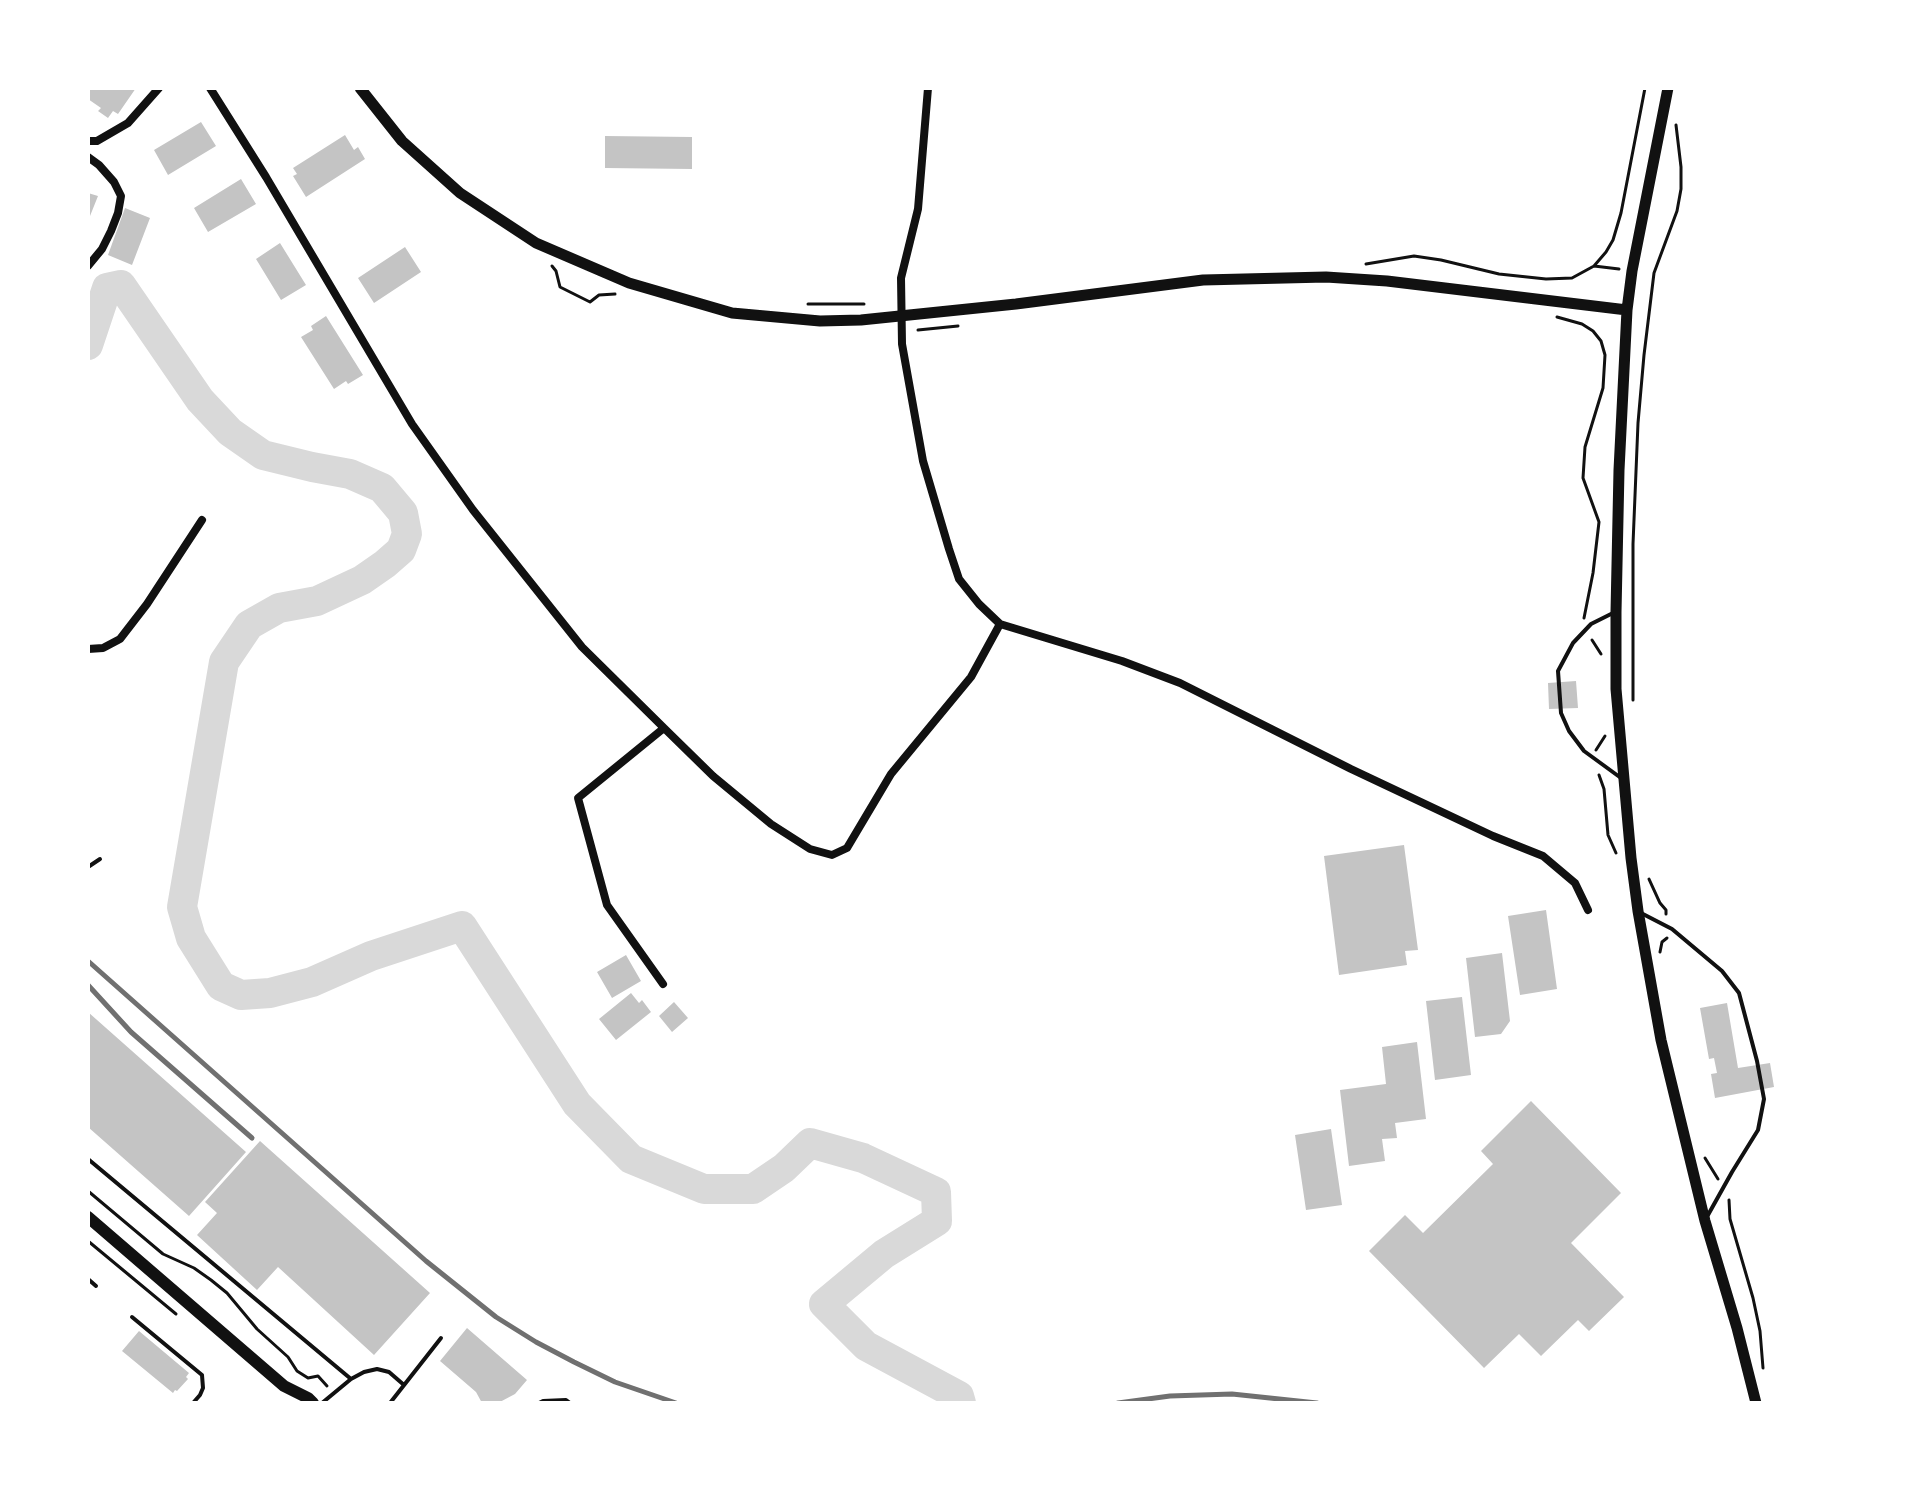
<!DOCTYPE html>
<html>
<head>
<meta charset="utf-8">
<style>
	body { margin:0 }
	#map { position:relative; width:1930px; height:1491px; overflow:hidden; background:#fff; font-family:"Archivo Narrow",sans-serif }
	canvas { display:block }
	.frame { position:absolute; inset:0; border:90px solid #fff; pointer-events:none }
</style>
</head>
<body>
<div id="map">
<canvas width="1930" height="1491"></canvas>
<div class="frame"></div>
</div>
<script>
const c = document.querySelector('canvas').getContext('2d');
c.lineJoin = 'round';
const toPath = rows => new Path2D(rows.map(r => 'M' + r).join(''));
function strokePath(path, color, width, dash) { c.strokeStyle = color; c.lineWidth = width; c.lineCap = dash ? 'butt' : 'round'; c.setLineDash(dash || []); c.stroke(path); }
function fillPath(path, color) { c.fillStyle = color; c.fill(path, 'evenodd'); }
strokePath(toPath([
	[88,345,107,288,121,285,200,400,230,432,263,455,312,467,350,474,382,488,403,513,407,534,401,550,385,564,362,580,317,601,279,608,249,625,224,662,182,907,191,938,221,986,241,995,270,993,312,982,371,956,462,926,577,1104,631,1159,704,1189,753,1189,784,1168,810,1143,863,1158,936,1192,937,1221,884,1254,824,1304,866,1346,959,1396,961,1403]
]), '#d9d9d9', 30);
fillPath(toPath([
	[88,88,136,88,118,114,113,111,108,118,98,111,101,108,88,99],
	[201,122,216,146,168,175,154,150],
	[345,135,354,150,358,147,365,159,306,197,293,176,297,174,293,168],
	[605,136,692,137,692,169,605,168],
	[241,179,256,204,208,232,194,208],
	[88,193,98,196,88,221],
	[125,208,150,218,132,265,108,255],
	[280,243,306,285,281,300,256,259],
	[405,247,421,272,374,303,358,278],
	[326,316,363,375,348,384,346,381,334,389,301,337,313,330,311,326],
	[1576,681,1578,708,1549,709,1548,683],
	[1404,845,1418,950,1405,951,1407,965,1339,975,1324,856],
	[1546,910,1557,989,1520,995,1508,916],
	[1502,953,1510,1021,1501,1034,1475,1037,1466,958],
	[626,955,641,981,612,998,597,972],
	[631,993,639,1003,642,1000,651,1012,616,1040,599,1019],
	[1462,997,1471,1075,1435,1080,1426,1001],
	[674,1002,688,1018,672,1032,659,1016],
	[1727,1003,1738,1068,1770,1063,1774,1087,1715,1098,1711,1074,1717,1073,1714,1058,1709,1059,1700,1008],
	[88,1012,246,1152,189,1216,88,1127],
	[1417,1042,1426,1119,1395,1123,1397,1138,1382,1139,1385,1161,1349,1166,1340,1090,1386,1084,1382,1047],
	[1531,1101,1621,1193,1571,1243,1624,1297,1589,1331,1578,1320,1541,1356,1519,1334,1484,1368,1369,1251,1405,1215,1423,1233,1493,1164,1481,1151],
	[1331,1129,1342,1205,1306,1210,1295,1135],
	[260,1141,430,1293,374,1355,278,1267,257,1290,197,1235,217,1213,205,1202],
	[467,1328,527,1380,515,1394,498,1403,482,1403,476,1392,440,1361],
	[139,1331,189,1373,186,1377,188,1379,177,1391,175,1390,173,1393,122,1351]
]), '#c4c4c4');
strokePath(toPath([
	[1366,264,1414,256,1441,260,1499,274,1546,279,1572,278,1594,266,1606,252,1613,240,1621,213,1645,88],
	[552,266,556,271,560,287,590,302,599,295,615,294],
	[1594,266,1619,269],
	[808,304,864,304],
	[1557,317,1582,324,1593,331,1601,341,1605,355,1603,388,1585,447,1583,478,1599,522,1593,573,1584,618],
	[918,330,958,326],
	[1592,640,1601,654],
	[1633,700,1633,544,1638,423,1644,355,1654,273,1677,211,1681,189,1681,167,1676,125],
	[1596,750,1605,736],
	[1599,775,1604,789,1608,835,1616,853],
	[1649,879,1660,903,1666,910,1666,914],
	[1660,952,1662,942,1667,938],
	[1705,1158,1718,1179],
	[88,1191,163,1254,194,1268,211,1280,227,1293,257,1329,288,1357,297,1371,308,1378,318,1376,327,1386],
	[1729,1200,1730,1219,1753,1298,1760,1331,1763,1368],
	[88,1241,176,1314]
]), '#111', 3);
strokePath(toPath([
	[1613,613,1591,624,1573,643,1558,671,1561,713,1569,731,1584,751,1621,778],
	[88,867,100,859],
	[1641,913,1672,929,1722,971,1739,993,1757,1061,1764,1099,1758,1130,1732,1172,1708,1215],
	[88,1159,351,1379,322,1403],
	[88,1279,96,1286],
	[132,1317,202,1375,203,1388,200,1395,193,1403],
	[351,1379,364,1372,377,1369,389,1372,404,1385],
	[390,1403,441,1338],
	[539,1403,543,1401,566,1400,570,1403]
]), '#111', 4);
strokePath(toPath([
	[210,88,266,177,412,424,473,510,582,647,664,728,578,798,607,905,663,984],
	[928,88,918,209,901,278,902,344,923,461,949,549,959,579,979,604,1000,624,1122,661,1180,683,1351,769,1493,836,1543,856,1575,883,1588,910],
	[88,141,97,141,128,123,159,88],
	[88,157,99,165,114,182,121,196,118,213,111,231,102,249,88,266],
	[88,649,103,648,120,639,147,604,202,520],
	[664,728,713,776,771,824,810,849,832,855,847,848,891,774,971,677,1000,624]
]), '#111', 8);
strokePath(toPath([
	[360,88,402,141,460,193,536,243,629,283,732,313,820,321,861,320,1016,304,1203,280,1326,277,1387,281,1627,310],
	[1668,88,1632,271,1627,310,1619,470,1616,612,1616,689,1631,858,1638,911,1661,1040,1705,1221,1737,1328,1756,1403]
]), '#111', 11);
strokePath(toPath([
	[88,1217,284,1386,308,1398,313,1403]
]), '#111', 12);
strokePath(toPath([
	[88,961,426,1261,496,1317,536,1342,574,1362,615,1382,676,1403],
	[88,985,131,1032,252,1138],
	[1118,1403,1170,1396,1232,1394,1317,1403]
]), '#707070', 5);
</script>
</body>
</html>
